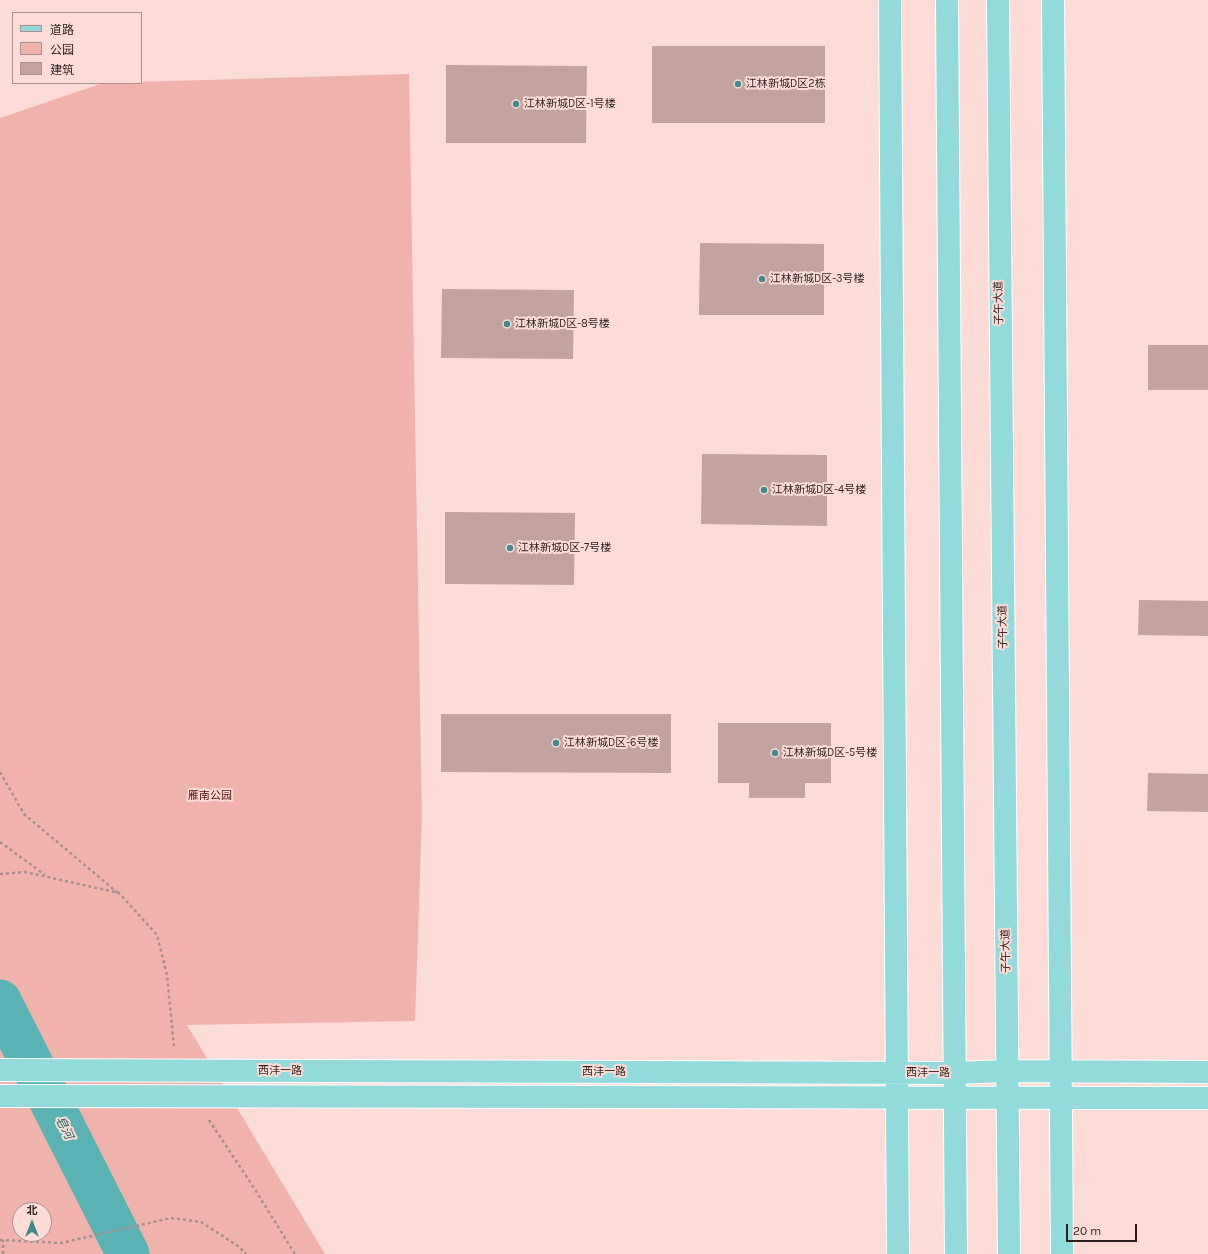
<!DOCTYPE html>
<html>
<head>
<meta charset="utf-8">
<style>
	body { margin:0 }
	#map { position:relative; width:1208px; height:1254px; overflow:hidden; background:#fddcd7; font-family:Karla,"Noto Sans SC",sans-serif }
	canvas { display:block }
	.legend { position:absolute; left:12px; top:12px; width:130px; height:72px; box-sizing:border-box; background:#fddcd7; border:1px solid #a9908d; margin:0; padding:5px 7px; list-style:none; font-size:12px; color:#2b1f1d }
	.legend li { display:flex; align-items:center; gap:8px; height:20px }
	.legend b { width:20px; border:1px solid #a9908d }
	.north { position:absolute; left:12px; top:1202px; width:40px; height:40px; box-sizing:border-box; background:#fddcd7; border:1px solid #a9908d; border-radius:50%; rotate:0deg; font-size:11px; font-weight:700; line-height:16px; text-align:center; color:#2b1f1d }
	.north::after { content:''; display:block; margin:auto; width:14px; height:18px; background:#428a8c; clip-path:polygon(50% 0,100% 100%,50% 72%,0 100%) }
	.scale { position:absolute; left:1066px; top:1224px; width:71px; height:18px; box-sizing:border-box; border:2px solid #2b1f1d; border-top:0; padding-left:5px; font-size:12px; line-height:14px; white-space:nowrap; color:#2b1f1d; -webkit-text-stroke:3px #fddcd7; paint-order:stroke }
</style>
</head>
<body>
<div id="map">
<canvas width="1208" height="1254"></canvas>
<ul class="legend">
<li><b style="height:5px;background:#92dadc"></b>道路</li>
<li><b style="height:11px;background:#efb3ac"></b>公园</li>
<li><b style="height:11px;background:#c3a39f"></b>建筑</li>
</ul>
<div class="north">北</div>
<div class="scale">20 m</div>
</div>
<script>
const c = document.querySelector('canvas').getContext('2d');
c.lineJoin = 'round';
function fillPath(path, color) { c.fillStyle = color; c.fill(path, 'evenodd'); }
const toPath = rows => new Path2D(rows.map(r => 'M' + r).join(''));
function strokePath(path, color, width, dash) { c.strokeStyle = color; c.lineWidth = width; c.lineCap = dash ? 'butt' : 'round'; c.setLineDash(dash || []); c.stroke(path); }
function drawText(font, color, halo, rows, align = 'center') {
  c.font = font + ' Karla,"Noto Sans SC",sans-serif'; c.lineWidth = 4; c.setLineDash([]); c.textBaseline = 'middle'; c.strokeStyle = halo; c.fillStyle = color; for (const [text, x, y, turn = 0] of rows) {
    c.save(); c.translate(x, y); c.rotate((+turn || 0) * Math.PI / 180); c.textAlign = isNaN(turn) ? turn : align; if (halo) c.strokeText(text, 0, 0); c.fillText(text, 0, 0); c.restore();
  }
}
fillPath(toPath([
	[409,74,422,817,415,1021,187,1025,325,1254,0,1254,0,118,103,83],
	[20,1210,44,1210,44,1234,20,1234]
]), '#efb3ac');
strokePath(toPath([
	[0,1001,128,1254]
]), '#5ab2b4', 43);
fillPath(toPath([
	[652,46,825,46,825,123,652,123],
	[446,65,587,66,586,143,446,143],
	[700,243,824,244,824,315,699,315],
	[442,289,574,290,573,359,441,358],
	[1148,345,1208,345,1208,390,1148,390],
	[702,454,827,455,827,526,701,524],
	[445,512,575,513,574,585,445,584],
	[1139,600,1208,601,1208,636,1138,635],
	[441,714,671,714,671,773,441,772],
	[718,723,831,723,831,783,805,783,805,798,749,798,749,783,718,783],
	[1148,773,1208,774,1208,812,1147,811]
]), '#c3a39f');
const major = toPath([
	[890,0,898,1254],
	[947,0,956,1254],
	[998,0,1009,1254],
	[1053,0,1062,1254],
	[0,1070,956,1073,1007,1071,1208,1072],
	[0,1096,1208,1098]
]);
strokePath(major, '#fff', 24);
strokePath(toPath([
	[0,772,24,814,118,893],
	[0,842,45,875],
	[0,874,25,872,119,893,157,935,167,975,174,1047],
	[209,1120,254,1188,295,1254],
	[0,1240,61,1243,171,1218,201,1222,238,1246,246,1254],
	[3,1254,3,1240]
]), '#a68e8a', 2.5, [3, 3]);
strokePath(major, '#92dadc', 22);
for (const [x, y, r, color] of [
	[738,84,4,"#428a8c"],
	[516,104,4,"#428a8c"],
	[762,279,4,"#428a8c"],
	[507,324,4,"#428a8c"],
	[764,490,4,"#428a8c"],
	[510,548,4,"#428a8c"],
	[556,743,4,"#428a8c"],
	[775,753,4,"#428a8c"]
]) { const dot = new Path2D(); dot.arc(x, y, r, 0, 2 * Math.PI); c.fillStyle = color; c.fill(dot); strokePath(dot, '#fddcd7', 1.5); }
drawText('11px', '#2b1f1d', '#fddcd7', [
	["江林新城D区2栋",746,84],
	["江林新城D区-1号楼",524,104],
	["江林新城D区-3号楼",770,279],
	["江林新城D区-8号楼",515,324],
	["江林新城D区-4号楼",772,490],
	["江林新城D区-7号楼",518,548],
	["江林新城D区-6号楼",564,743],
	["江林新城D区-5号楼",783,753]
], 'left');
drawText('11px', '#2b1f1d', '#fddcd7', [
	["子午大道",999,303,-91],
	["子午大道",1003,627,-91],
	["子午大道",1006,951,-91],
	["西沣一路",280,1071],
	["西沣一路",604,1072],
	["西沣一路",928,1073]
]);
drawText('11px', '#5b0709', '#fddcd7', [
	["雁南公园",210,796]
]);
drawText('italic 12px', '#176162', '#fddcd7', [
	["皂河",64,1128,63]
]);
</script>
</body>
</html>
